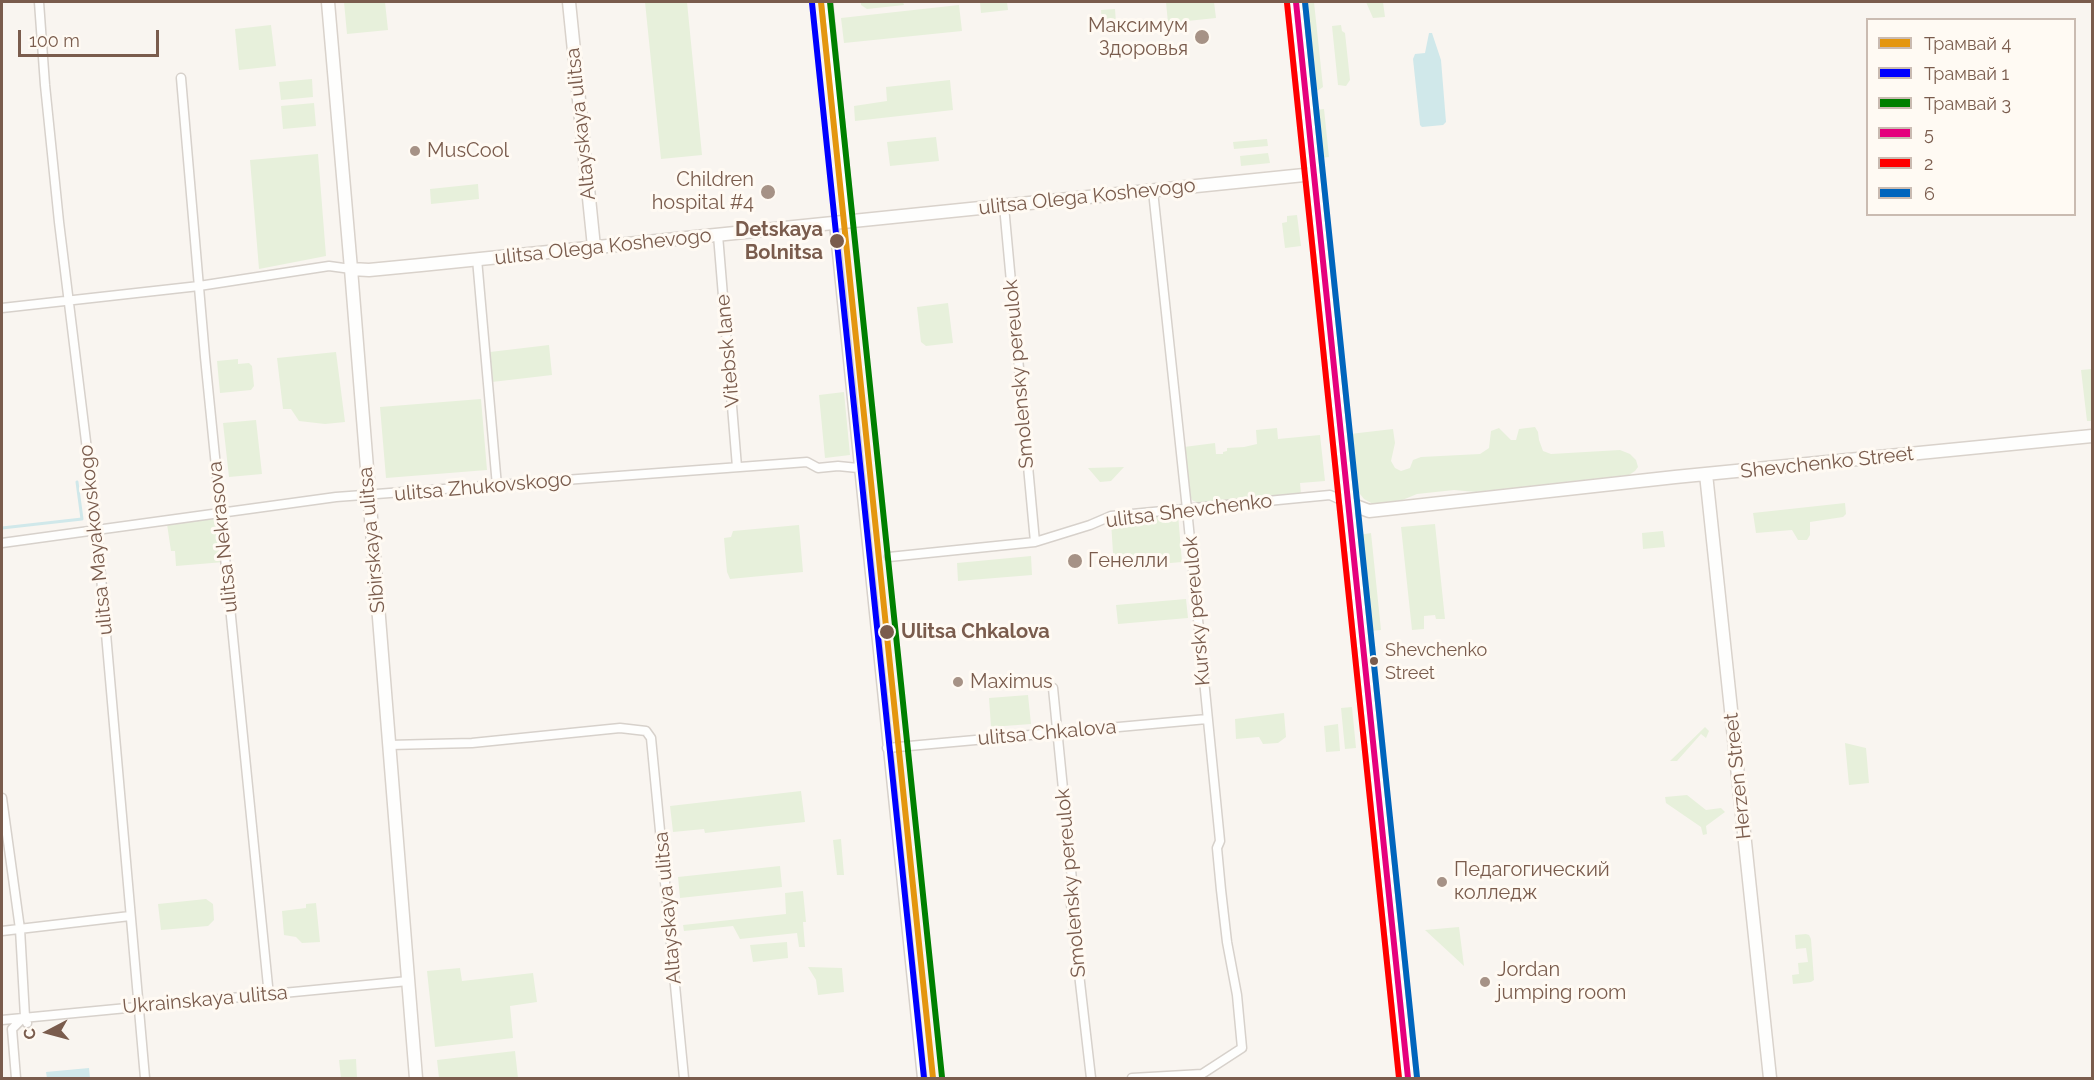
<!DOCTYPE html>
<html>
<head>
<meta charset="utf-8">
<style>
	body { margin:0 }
	#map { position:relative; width:2094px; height:1080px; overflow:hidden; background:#f9f5f0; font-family:Raleway,sans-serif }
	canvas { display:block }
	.frame { position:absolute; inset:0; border:3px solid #7a5c4d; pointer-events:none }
	.legend { position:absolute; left:1866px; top:18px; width:210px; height:198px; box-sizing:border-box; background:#fffaf3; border:2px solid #cabbb1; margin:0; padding:8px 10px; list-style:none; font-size:18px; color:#7a5c4d }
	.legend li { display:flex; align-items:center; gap:12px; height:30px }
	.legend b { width:30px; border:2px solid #cabbb1 }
	.north { position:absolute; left:18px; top:1002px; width:60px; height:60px; -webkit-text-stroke:4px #fffaf3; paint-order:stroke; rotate:264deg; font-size:16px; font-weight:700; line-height:24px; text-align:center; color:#7a5c4d }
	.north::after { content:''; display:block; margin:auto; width:21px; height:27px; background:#7a5c4d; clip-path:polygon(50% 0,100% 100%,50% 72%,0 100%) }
	.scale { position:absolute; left:18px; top:30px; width:141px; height:27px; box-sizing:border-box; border:3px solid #7a5c4d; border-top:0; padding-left:8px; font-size:18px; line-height:21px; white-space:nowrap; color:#7a5c4d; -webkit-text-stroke:4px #fffaf3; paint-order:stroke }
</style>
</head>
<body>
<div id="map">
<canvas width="2094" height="1080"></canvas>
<div class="frame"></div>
<ul class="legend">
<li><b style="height:8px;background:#e4960f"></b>Трамвай 4</li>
<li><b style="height:8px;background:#00f"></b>Трамвай 1</li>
<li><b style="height:8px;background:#008000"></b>Трамвай 3</li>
<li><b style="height:8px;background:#e5007d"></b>5</li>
<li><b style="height:8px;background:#f00"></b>2</li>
<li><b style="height:8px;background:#0065bd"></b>6</li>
</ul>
<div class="north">С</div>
<div class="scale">100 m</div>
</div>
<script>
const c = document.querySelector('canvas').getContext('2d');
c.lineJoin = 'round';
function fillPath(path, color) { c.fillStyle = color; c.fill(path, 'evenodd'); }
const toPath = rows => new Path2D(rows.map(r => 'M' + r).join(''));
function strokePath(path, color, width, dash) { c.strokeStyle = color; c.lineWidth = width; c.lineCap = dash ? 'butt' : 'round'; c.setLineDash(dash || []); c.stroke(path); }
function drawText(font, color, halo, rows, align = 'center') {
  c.font = font + ' Raleway,sans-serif'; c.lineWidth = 6; c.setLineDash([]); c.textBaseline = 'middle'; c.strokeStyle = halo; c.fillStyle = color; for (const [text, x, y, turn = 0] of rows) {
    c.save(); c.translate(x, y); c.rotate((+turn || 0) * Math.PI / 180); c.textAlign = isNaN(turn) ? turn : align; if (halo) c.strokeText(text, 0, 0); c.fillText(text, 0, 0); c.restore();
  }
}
fillPath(toPath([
	[344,2,385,2,388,30,347,34],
	[645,2,687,2,702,155,661,159],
	[861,2,903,2,904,5,867,9,861,5],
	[980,2,1007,2,1008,10,981,13],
	[1166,2,1214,2,1216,18,1168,23],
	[1305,2,1314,2,1323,87,1314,93],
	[1366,2,1383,2,1385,17,1373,18],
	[959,5,962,31,844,43,841,18],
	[1115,9,1116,23,1103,33,1101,10],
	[271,25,276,66,239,70,235,29],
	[1341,25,1342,31,1345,33,1350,80,1346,86,1338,85,1332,26],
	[312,79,313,97,281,100,279,82],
	[950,80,953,110,855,121,854,106,887,101,886,87],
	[314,103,316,126,283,129,281,106],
	[1324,109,1329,157,1321,158,1316,110],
	[936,137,939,161,890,166,887,142],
	[1267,139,1268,146,1234,149,1233,142],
	[1268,153,1270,163,1241,166,1240,156],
	[318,154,326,256,259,269,250,160],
	[478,184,479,199,431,204,430,189],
	[1297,215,1301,246,1285,248,1282,223,1287,222,1287,216],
	[948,303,953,343,926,346,921,342,917,307],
	[549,345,552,375,492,382,490,352],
	[336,352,345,422,325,424,299,421,291,409,283,409,277,358],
	[238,359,238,364,249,363,252,366,254,386,251,390,220,393,217,361],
	[2092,369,2092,421,2087,421,2081,370],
	[844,392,850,455,825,458,819,395],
	[481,399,487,470,386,478,380,407],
	[256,420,262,474,229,477,223,423],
	[1535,427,1538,432,1539,440,1543,451,1551,454,1620,450,1630,454,1636,460,1638,467,1635,471,1629,475,1476,492,1454,490,1417,494,1400,501,1373,504,1364,499,1356,489,1350,434,1393,429,1395,443,1391,461,1395,468,1401,471,1410,468,1413,460,1421,457,1480,454,1489,448,1491,431,1499,428,1511,440,1516,440,1519,429],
	[1277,428,1278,439,1320,435,1325,481,1300,483,1301,494,1198,503,1192,500,1190,495,1184,447,1215,443,1216,454,1223,454,1223,452,1227,451,1227,448,1244,447,1257,444,1256,430],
	[1124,467,1111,481,1100,482,1088,468],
	[1845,503,1846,514,1843,517,1810,522,1810,535,1807,540,1798,540,1792,530,1756,533,1753,513],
	[1178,514,1182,562,1114,568,1111,522,1114,520],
	[216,518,219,522,224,562,176,566,175,551,171,551,167,524],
	[1435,524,1445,619,1436,619,1435,615,1424,616,1424,629,1412,630,1401,527],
	[799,525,803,572,730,579,727,572,724,538,731,537,733,531],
	[1663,531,1665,547,1643,549,1642,533],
	[1371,533,1381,630,1369,631,1359,535],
	[1031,556,1032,575,958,581,957,563],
	[1186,599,1188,618,1118,624,1116,605],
	[1028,695,1031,724,991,727,989,698],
	[1352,707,1356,748,1345,749,1341,708],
	[1284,713,1286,737,1278,743,1263,744,1259,737,1236,739,1235,719],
	[1338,724,1340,751,1326,752,1324,726],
	[1705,727,1709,731,1706,738,1701,734,1677,761,1670,761],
	[1845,743,1866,748,1869,783,1849,785],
	[801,791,805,822,705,833,704,829,673,832,670,806],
	[1687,795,1706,810,1721,808,1725,812,1706,826,1707,834,1703,835,1701,827,1666,803,1665,797],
	[841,839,844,875,837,875,833,840],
	[780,866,782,887,680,898,678,877],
	[803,891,806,922,803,922,805,947,799,947,797,933,740,939,733,926,684,931,683,925,786,914,785,893],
	[206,899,213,904,214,920,208,926,161,930,158,904],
	[316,903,320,942,302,943,296,937,284,935,282,911,306,908,306,904],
	[1459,927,1464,966,1425,930],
	[1806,934,1809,935,1811,939,1814,980,1811,982,1793,984,1792,975,1799,974,1798,963,1808,962,1806,948,1796,949,1795,935],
	[787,942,788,958,753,962,750,945],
	[808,967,842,968,844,992,818,995,816,980],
	[460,968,462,981,533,973,537,1002,510,1006,513,1038,435,1047,427,971],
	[515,1051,518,1078,439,1078,437,1060],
	[356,1059,357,1078,341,1078,339,1060]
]), '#e7f0db');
fillPath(toPath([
	[1429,33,1432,33,1441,60,1446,122,1443,125,1422,127,1420,125,1413,59,1415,54,1425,53],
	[89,1068,90,1078,47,1078,46,1072]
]), '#d0e8ea');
strokePath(toPath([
	[2,528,82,519,77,482]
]), '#d0e8ea', 3);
const street = toPath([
	[39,2,45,85,59,222,97,531,145,1078],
	[828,2,850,222],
	[181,78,205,357,269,996],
	[1004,206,1035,542],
	[834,224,922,1078],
	[718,235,737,467],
	[477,259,497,486],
	[2,308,199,286,329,266,351,269],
	[2,543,336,497,807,462,818,468,838,466,858,468],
	[889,557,1035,542,1090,525,1111,516,1330,495,1348,503],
	[1053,688,1072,880,1071,904,1091,1078],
	[389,745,472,743,620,728,646,731,651,738,684,1078],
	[887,748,1207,719],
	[2,798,20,929,25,1017,27,1023],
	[2,931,130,916],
	[2,1020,408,981],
	[16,1078,12,1029,24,1017],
	[1132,1078,1202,1074,1242,1048,1237,995,1227,942,1221,890,1217,848,1220,841,1187,509,1153,191]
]);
const secondary = toPath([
	[328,2,351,269,416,1078],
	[569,2,594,247],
	[1296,2,1408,1078],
	[351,269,369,270,421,265,1314,174],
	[1706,474,1770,1078],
	[1348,503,1369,511,1675,477,2092,436]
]);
strokePath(street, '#d7d1cb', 11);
strokePath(secondary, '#d9d2cb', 15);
strokePath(street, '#fefefd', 8);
strokePath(secondary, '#fefefd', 12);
strokePath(toPath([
	[1296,2,1408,1078]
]), '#e5007d', 6);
strokePath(toPath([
	[1287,3,1399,1078]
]), '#f00', 6);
strokePath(toPath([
	[1305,2,1417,1077]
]), '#0065bd', 6);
strokePath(toPath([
	[821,2,933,1078]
]), '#e4960f', 6);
strokePath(toPath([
	[812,3,924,1078]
]), '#00f', 6);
strokePath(toPath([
	[830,2,942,1077]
]), '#008000', 6);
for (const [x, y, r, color] of [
	[1202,37,8,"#a69286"],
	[415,151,6,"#a69286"],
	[768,192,8,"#a69286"],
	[837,241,8,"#7a5c4d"],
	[1075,561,8,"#a69286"],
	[887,632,8,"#7a5c4d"],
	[1374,661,5,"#7a5c4d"],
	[958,682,6,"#a69286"],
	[1442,882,6,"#a69286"],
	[1485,982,6,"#a69286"]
]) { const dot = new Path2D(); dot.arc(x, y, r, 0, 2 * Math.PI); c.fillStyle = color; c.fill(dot); strokePath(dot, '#fffaf3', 2); }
drawText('18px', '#7a5c4d', '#fffaf3', [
	["Shevchenko",1385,651],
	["Street",1385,674]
], 'left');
drawText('20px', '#7a5c4d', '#fffaf3', [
	["Максимум",1188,26,"right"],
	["Здоровья",1188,49,"right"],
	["MusCool",427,151],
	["Children",754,180,"right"],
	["hospital #4",754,203,"right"],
	["Генелли",1088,561],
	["Maximus",970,682],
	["Педагогический",1454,870],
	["колледж",1454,893],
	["Jordan",1497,970],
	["jumping room",1497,993]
], 'left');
drawText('20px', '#7a5c4d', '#fffaf3', [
	["Altayskaya ulitsa",581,124,-96],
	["ulitsa Olega Koshevogo",1087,197,-6],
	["ulitsa Olega Koshevogo",603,247,-6],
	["Vitebsk lane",728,351,-95],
	["Smolensky pereulok",1019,374,-95],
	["Shevchenko Street",1827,463,-6],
	["ulitsa Zhukovskogo",483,487,-5],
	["ulitsa Shevchenko",1189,511,-7],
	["ulitsa Nekrasova",223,537,-96],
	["ulitsa Mayakovskogo",96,540,-96],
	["Sibirskaya ulitsa",372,540,-95],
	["Kursky pereulok",1197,611,-95],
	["ulitsa Chkalova",1047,733,-5],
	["Herzen Street",1738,776,-96],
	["Smolensky pereulok",1071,883,-95],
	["Altayskaya ulitsa",668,908,-95],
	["Ukrainskaya ulitsa",205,1000,-5]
]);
drawText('bold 20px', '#7a5c4d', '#fffaf3', [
	["Detskaya",823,230],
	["Bolnitsa",823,253],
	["Ulitsa Chkalova",901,632,"left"]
], 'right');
</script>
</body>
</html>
